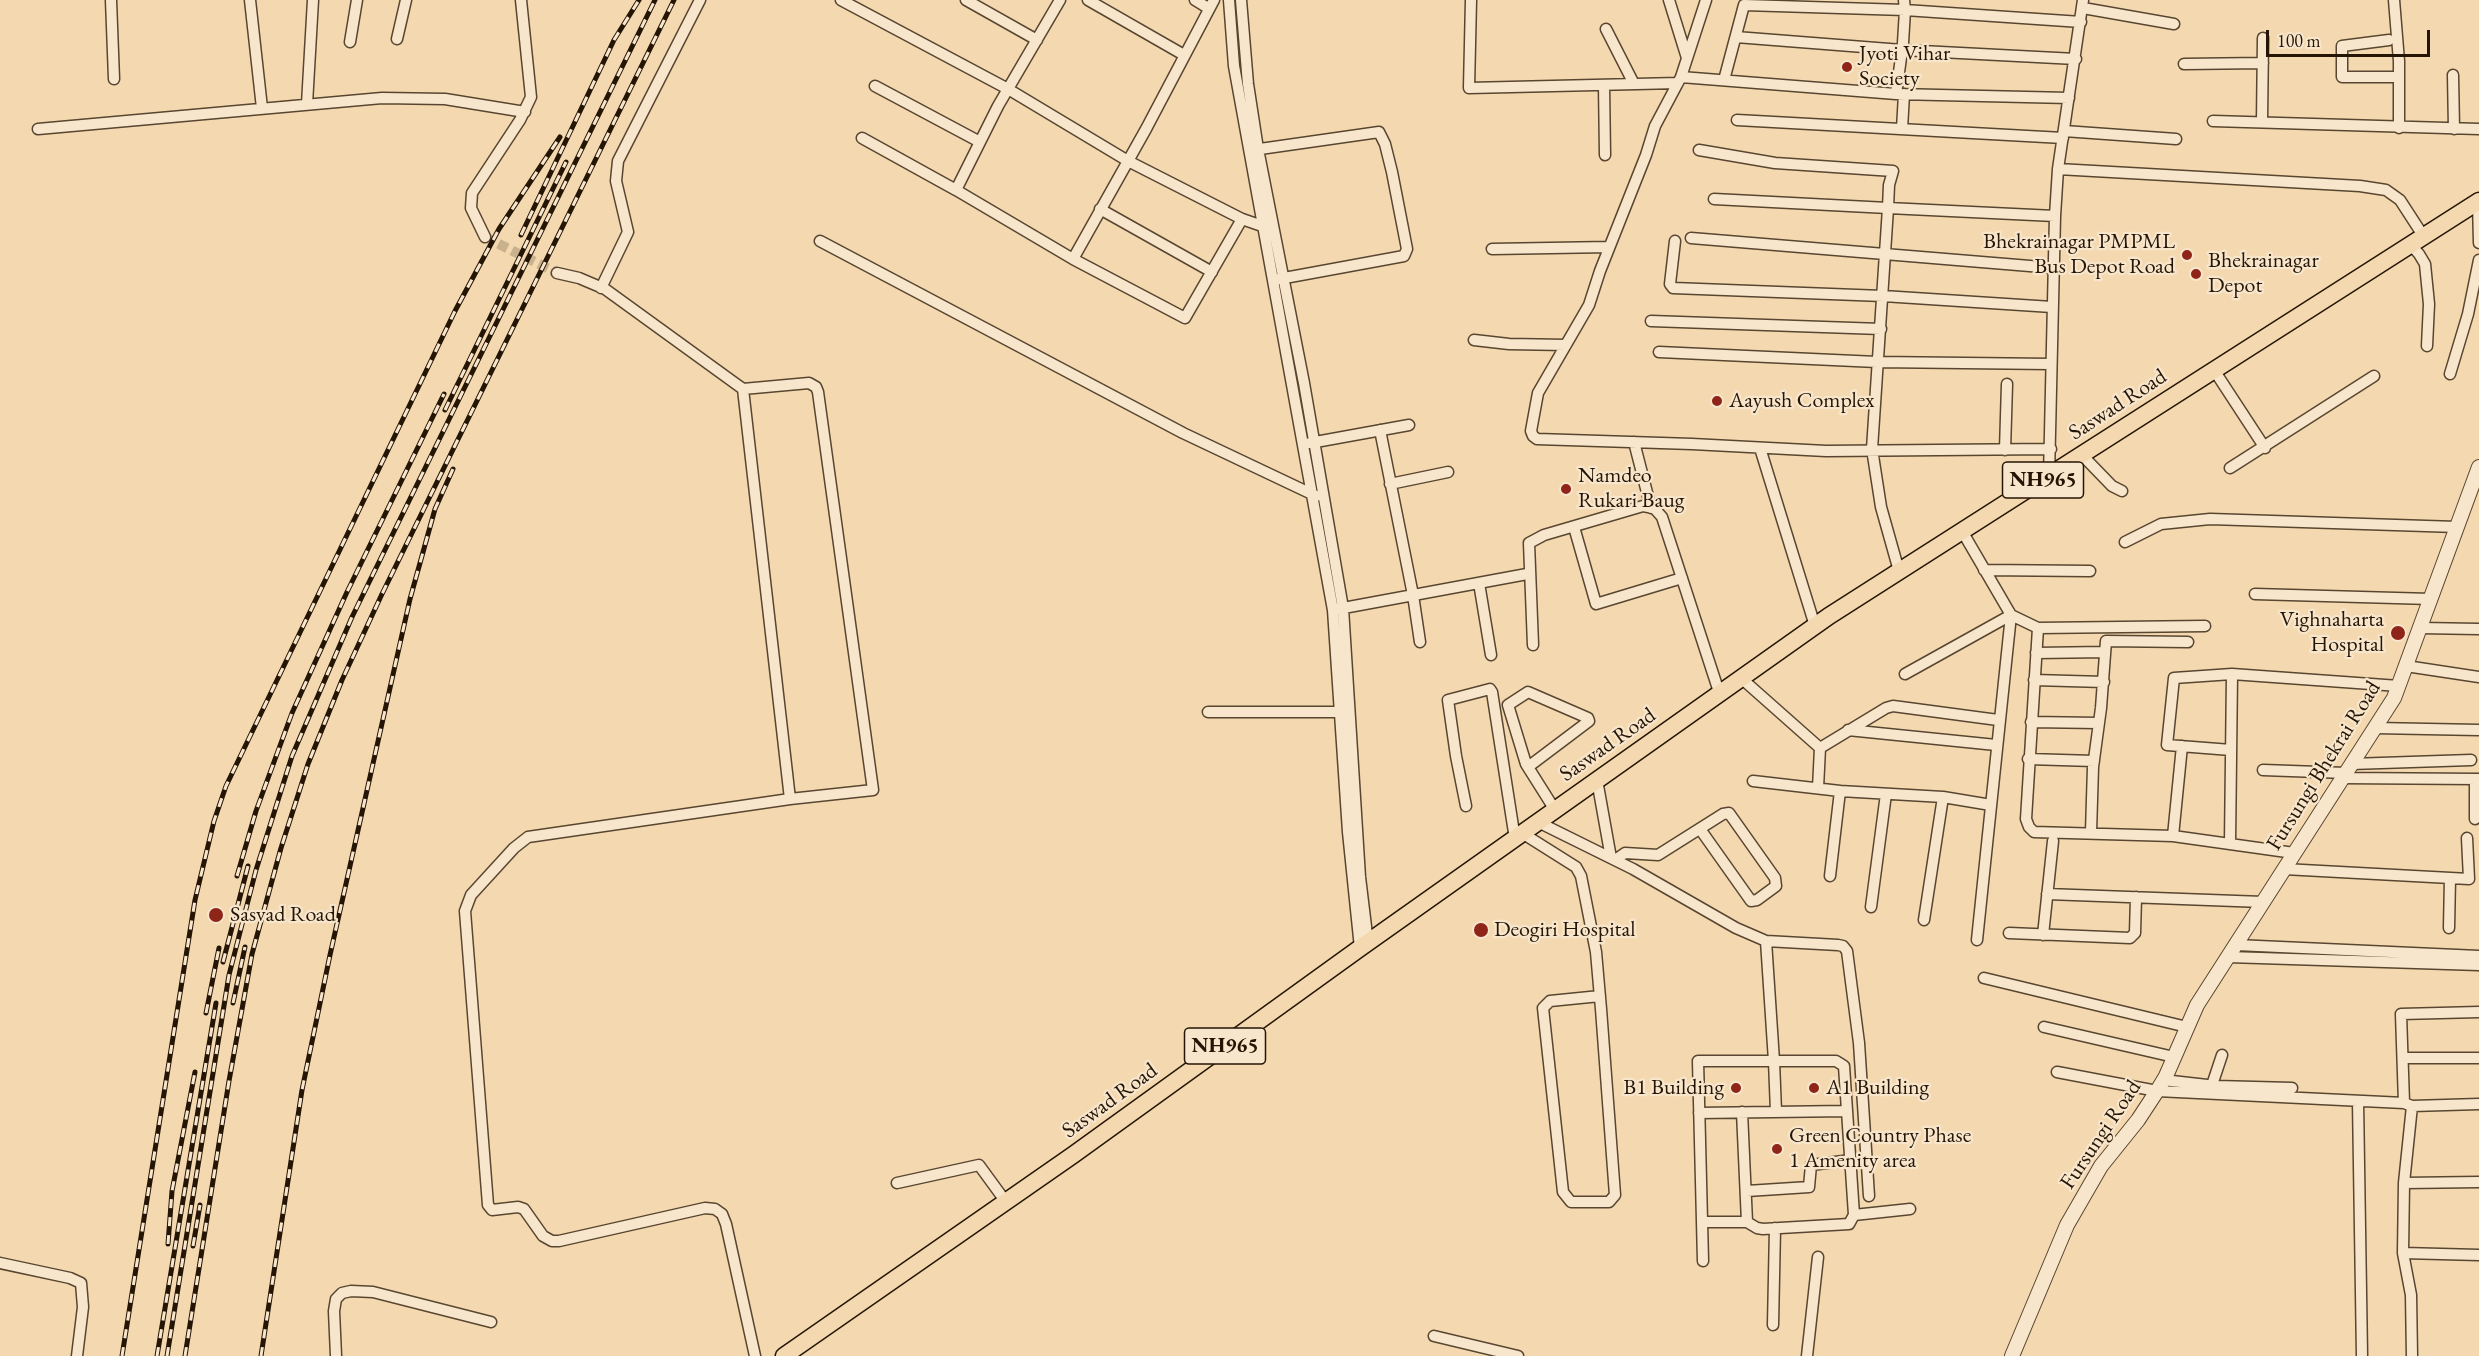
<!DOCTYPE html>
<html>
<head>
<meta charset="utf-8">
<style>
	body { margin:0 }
	#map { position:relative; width:2479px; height:1356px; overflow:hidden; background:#f4d8b0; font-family:"EB Garamond",serif }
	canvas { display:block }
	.scale { position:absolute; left:2266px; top:30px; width:164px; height:27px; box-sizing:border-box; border:3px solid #241505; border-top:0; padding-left:8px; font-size:18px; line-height:21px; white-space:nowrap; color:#241505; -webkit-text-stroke:4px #f8e6cc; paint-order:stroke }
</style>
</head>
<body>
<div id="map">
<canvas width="2479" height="1356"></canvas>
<div class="scale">100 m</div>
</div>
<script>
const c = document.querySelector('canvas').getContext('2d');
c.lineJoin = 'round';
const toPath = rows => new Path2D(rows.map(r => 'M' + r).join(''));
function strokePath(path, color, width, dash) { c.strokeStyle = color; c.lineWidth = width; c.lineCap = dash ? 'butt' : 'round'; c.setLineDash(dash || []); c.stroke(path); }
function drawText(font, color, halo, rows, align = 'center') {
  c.font = font + ' "EB Garamond",serif'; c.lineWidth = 4.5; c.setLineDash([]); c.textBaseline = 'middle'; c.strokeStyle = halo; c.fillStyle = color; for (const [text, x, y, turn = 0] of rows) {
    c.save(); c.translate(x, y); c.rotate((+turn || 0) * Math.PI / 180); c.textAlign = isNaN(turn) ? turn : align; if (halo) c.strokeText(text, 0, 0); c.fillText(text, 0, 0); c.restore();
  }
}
strokePath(toPath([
	[485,237,557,273]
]), '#cab18e', 10, [10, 5]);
const minor = toPath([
	[111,0,114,79],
	[250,0,262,108],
	[841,0,1008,89,1128,161,1242,219,1268,228],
	[966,0,1037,40],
	[1060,0,998,106,956,190,1073,259,1146,129,1214,0],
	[1088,0,1184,55],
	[1195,0,1208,8],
	[1229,0,1234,66,1333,610,1348,832,1360,948],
	[1241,0,1248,84,1258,149,1304,383,1343,608,1360,877,1368,943],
	[1471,0,1469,88,1678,83],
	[1669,0,1687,58],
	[1706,0,1681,77,1655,126,1646,155,1600,271,1589,305,1538,393,1531,431,1533,436,1537,439,1692,444,1826,451,2051,449],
	[1904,0,1905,10,2081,22],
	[2394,0,2399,61,2399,128],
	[2083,8,2174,24],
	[1606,29,1634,84],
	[1736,37,1902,50,2076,59],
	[397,39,406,0],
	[2389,40,2342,46,2342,77,2399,77],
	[350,42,357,0],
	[2184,64,2263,63],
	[2453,75,2454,129],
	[1681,77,1896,94],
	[1724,80,1744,5,1905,10,1903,43,1896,94,2069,98],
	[1604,85,1605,155],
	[875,86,980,142],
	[307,104,313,0],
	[1737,120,2063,138],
	[2213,121,2479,129],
	[2262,122,2263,38],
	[38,129,382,98,445,99,525,112],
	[1902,129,1904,94],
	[2064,131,2176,139],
	[862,138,956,190],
	[1253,150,1379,132,1385,144,1392,172,1407,249,1404,256,1279,279],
	[1699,150,1775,163,1893,171,1889,185,1888,208,1714,199],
	[2058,169,2360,186,2386,190,2400,200,2424,237],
	[2478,202,2479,243],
	[1100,209,1212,272],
	[485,237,471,208,472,193,520,120,531,97,521,0],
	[1691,238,2054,268],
	[820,241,1183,433,1316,496],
	[1675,241,1670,284,1673,288,1883,296,2052,307],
	[2411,245,2419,254,2425,264,2429,304,2427,346],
	[1492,249,1609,247],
	[1073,259,1185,318,1242,219],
	[557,273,579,278,605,289,743,389],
	[601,288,628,232,616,181,618,161,700,0],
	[1651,321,1881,329],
	[1474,340,1509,344,1566,345],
	[1659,352,1877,362,2051,364],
	[2214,370,2265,448],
	[2450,374,2468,314,2479,260],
	[1380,430,1413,595,1420,642],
	[1634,442,1651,508],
	[1310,443,1409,425],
	[1760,448,1815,626],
	[2005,450,2007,384],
	[2082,455,2112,486,2122,491],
	[2230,468,2374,376],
	[2049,476,2055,216,2058,169,2083,0],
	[1390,484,1448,472],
	[1574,527,1596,604,1682,578],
	[1962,531,2011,615,2038,628,2205,626],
	[2125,542,2161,524,2210,519,2457,527],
	[1984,570,2090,571],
	[1899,571,1881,507,1872,449,1888,208,2055,216],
	[1479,583,1491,655],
	[2255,594,2431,599],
	[1338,609,1527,574],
	[2038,628,2026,819,2029,827,2034,832,2173,836,2294,853],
	[2420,628,2479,629],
	[1533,645,1529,543,1544,535,1643,506,1654,508,1662,517,1719,692],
	[2036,653,2105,652],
	[2406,666,2479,677],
	[1905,674,2011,615],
	[1741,678,1820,748],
	[2034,680,2104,682],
	[1208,712,1346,712],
	[2031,722,2099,723],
	[2375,728,2479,730],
	[1848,730,1996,745],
	[1820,748,1886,708,1893,706,1998,720],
	[2231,750,2167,745,2174,678,2232,674,2399,686],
	[2028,759,2094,761],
	[2351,764,2471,760],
	[1528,767,1589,721,1588,718,1528,692,1508,705,1526,764,1555,810],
	[2263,770,2346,773],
	[2342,778,2479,779],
	[2475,779,2475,819],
	[1597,780,1611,858],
	[1753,781,1840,791,1943,797,1991,805],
	[1818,788,1820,748],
	[1466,806,1456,756,1448,700,1490,689,1492,692,1515,839],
	[1538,822,1633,869,1736,928,1766,941,1838,945,1843,946,1847,951,1859,1043,1869,1196],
	[2091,832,2093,767,2101,708,2106,641,2188,642],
	[1522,833,1576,867,1581,876,1596,952,1601,1009,1615,1195,1609,1202,1571,1202,1563,1192,1543,1008,1550,1001,1600,996],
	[2173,836,2182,746],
	[2230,843,2232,674],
	[1615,860,1625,853,1658,855,1723,814,1729,813,1775,878,1776,886,1757,900,1751,901,1700,829],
	[2284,869,2469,879,2467,838],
	[1830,876,1840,791],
	[2047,894,2263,902],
	[1871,907,1886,794],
	[1924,920,1943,797],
	[2449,928,2450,878],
	[2009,933,2130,938,2135,933,2136,897],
	[2043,935,2053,841],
	[1977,940,2011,615],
	[2236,945,2479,956],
	[2228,957,2479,965],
	[1984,978,2187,1027],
	[2479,1012,2401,1014,2404,1103,2412,1106,2479,1104],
	[2044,1027,2174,1057],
	[2403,1058,2479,1058],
	[2057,1072,2157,1091,2404,1103],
	[2163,1080,2216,1086,2292,1088],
	[2212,1085,2222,1055],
	[2358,1101,2362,1356],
	[1742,1112,1747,1222,1757,1228,1763,1229,1849,1224,1854,1215,1844,1066,1836,1061,1774,1061,1766,941],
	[1699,1113,1846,1111],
	[897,1183,979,1165,1006,1202],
	[2404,1183,2479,1182],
	[1747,1191,1809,1187,1811,1165,1851,1160],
	[1854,1215,1910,1209],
	[1702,1222,1747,1222],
	[2403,1253,2479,1255],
	[1703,1261,1698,1061,1774,1061,1776,1112],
	[0,1263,70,1278,81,1283,83,1307,77,1356],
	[1773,1325,1775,1228],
	[1434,1336,1518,1356],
	[336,1356,334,1311,336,1299,342,1293,351,1291,373,1292,491,1322],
	[755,1356,726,1224,722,1214,715,1209,705,1208,559,1241,552,1241,543,1236,524,1209,518,1207,492,1210,488,1205,465,911,471,895,514,848,528,837,790,799,743,389,809,383,816,387,818,392,873,790,790,799],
	[1807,1356,1818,1257],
	[2412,1356,2411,1295,2403,1253,2404,1183,2412,1106]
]);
const tertiary = toPath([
	[2012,1356,2067,1225,2101,1166,2138,1120,2157,1091,2166,1076,2197,1005,2394,698,2479,467]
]);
const trunk = toPath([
	[784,1356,1073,1155,1360,948,1829,616,2479,201]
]);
strokePath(minor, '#584630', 13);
strokePath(tertiary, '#584630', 16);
strokePath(trunk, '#241505', 19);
strokePath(minor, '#f8e6cc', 10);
strokePath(tertiary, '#f8e6cc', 14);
strokePath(trunk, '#f4d8b0', 16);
const rail = toPath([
	[521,235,614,40,639,0],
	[445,410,566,162],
	[237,876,256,811,292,713,347,592,444,394],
	[223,962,248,866],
	[233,1003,245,947],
	[206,1013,219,948],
	[168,1244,172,1191,195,1072],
	[193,1246,200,1205],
	[122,1356,195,900,214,821,226,786,455,311,499,229,560,137],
	[157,1356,216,1003],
	[167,1356,229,975,256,870,292,756,352,617,655,0],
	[185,1356,229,1081,252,954,281,848,308,764,342,680,382,594,674,0],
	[261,1356,302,1090,330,955,410,599,435,509,453,469]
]);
strokePath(rail, '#241505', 5);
strokePath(rail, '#f8e6cc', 3, [9]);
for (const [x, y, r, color] of [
	[1847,67,6,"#8f2418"],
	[2187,255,6,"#8f2418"],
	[2196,274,6,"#8f2418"],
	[1717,401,6,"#8f2418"],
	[1566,489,6,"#8f2418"],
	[2398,633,8,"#8f2418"],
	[216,915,8,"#8f2418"],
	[1481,930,8,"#8f2418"],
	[1736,1088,6,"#8f2418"],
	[1814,1088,6,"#8f2418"],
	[1777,1149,6,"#8f2418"]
]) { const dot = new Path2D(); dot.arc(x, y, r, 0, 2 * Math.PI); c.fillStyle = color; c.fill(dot); strokePath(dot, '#f8e6cc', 2); }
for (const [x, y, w] of [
	[2043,480,81],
	[1225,1046,81]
]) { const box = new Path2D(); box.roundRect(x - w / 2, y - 18, w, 36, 4.5); c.fillStyle = '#f8e6cc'; c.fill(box); strokePath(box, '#241505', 1.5); }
drawText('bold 21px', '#241505', null, [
	["NH965",2043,480],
	["NH965",1225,1046]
]);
drawText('22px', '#241505', '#f8e6cc', [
	["Jyoti Vihar",1859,54],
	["Society",1859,79],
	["Bhekrainagar PMPML",2175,242,"right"],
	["Bus Depot Road",2175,267,"right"],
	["Bhekrainagar",2208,261],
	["Depot",2208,286],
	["Aayush Complex",1729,401],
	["Namdeo",1578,476],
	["Rukari Baug",1578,501],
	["Vighnaharta",2384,620,"right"],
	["Hospital",2384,645,"right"],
	["Sasvad Road",230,915],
	["Deogiri Hospital",1494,930],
	["B1 Building",1724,1088,"right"],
	["A1 Building",1826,1088],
	["Green Country Phase",1789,1136],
	["1 Amenity area",1789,1161]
], 'left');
drawText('22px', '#241505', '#f8e6cc', [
	["Saswad Road",2118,405,-33],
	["Saswad Road",1608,745,-35],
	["Fursungi Bhekrai Road",2324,766,-58],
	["Saswad Road",1110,1101,-36],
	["Fursungi Road",2101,1135,-56]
]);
</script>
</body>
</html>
